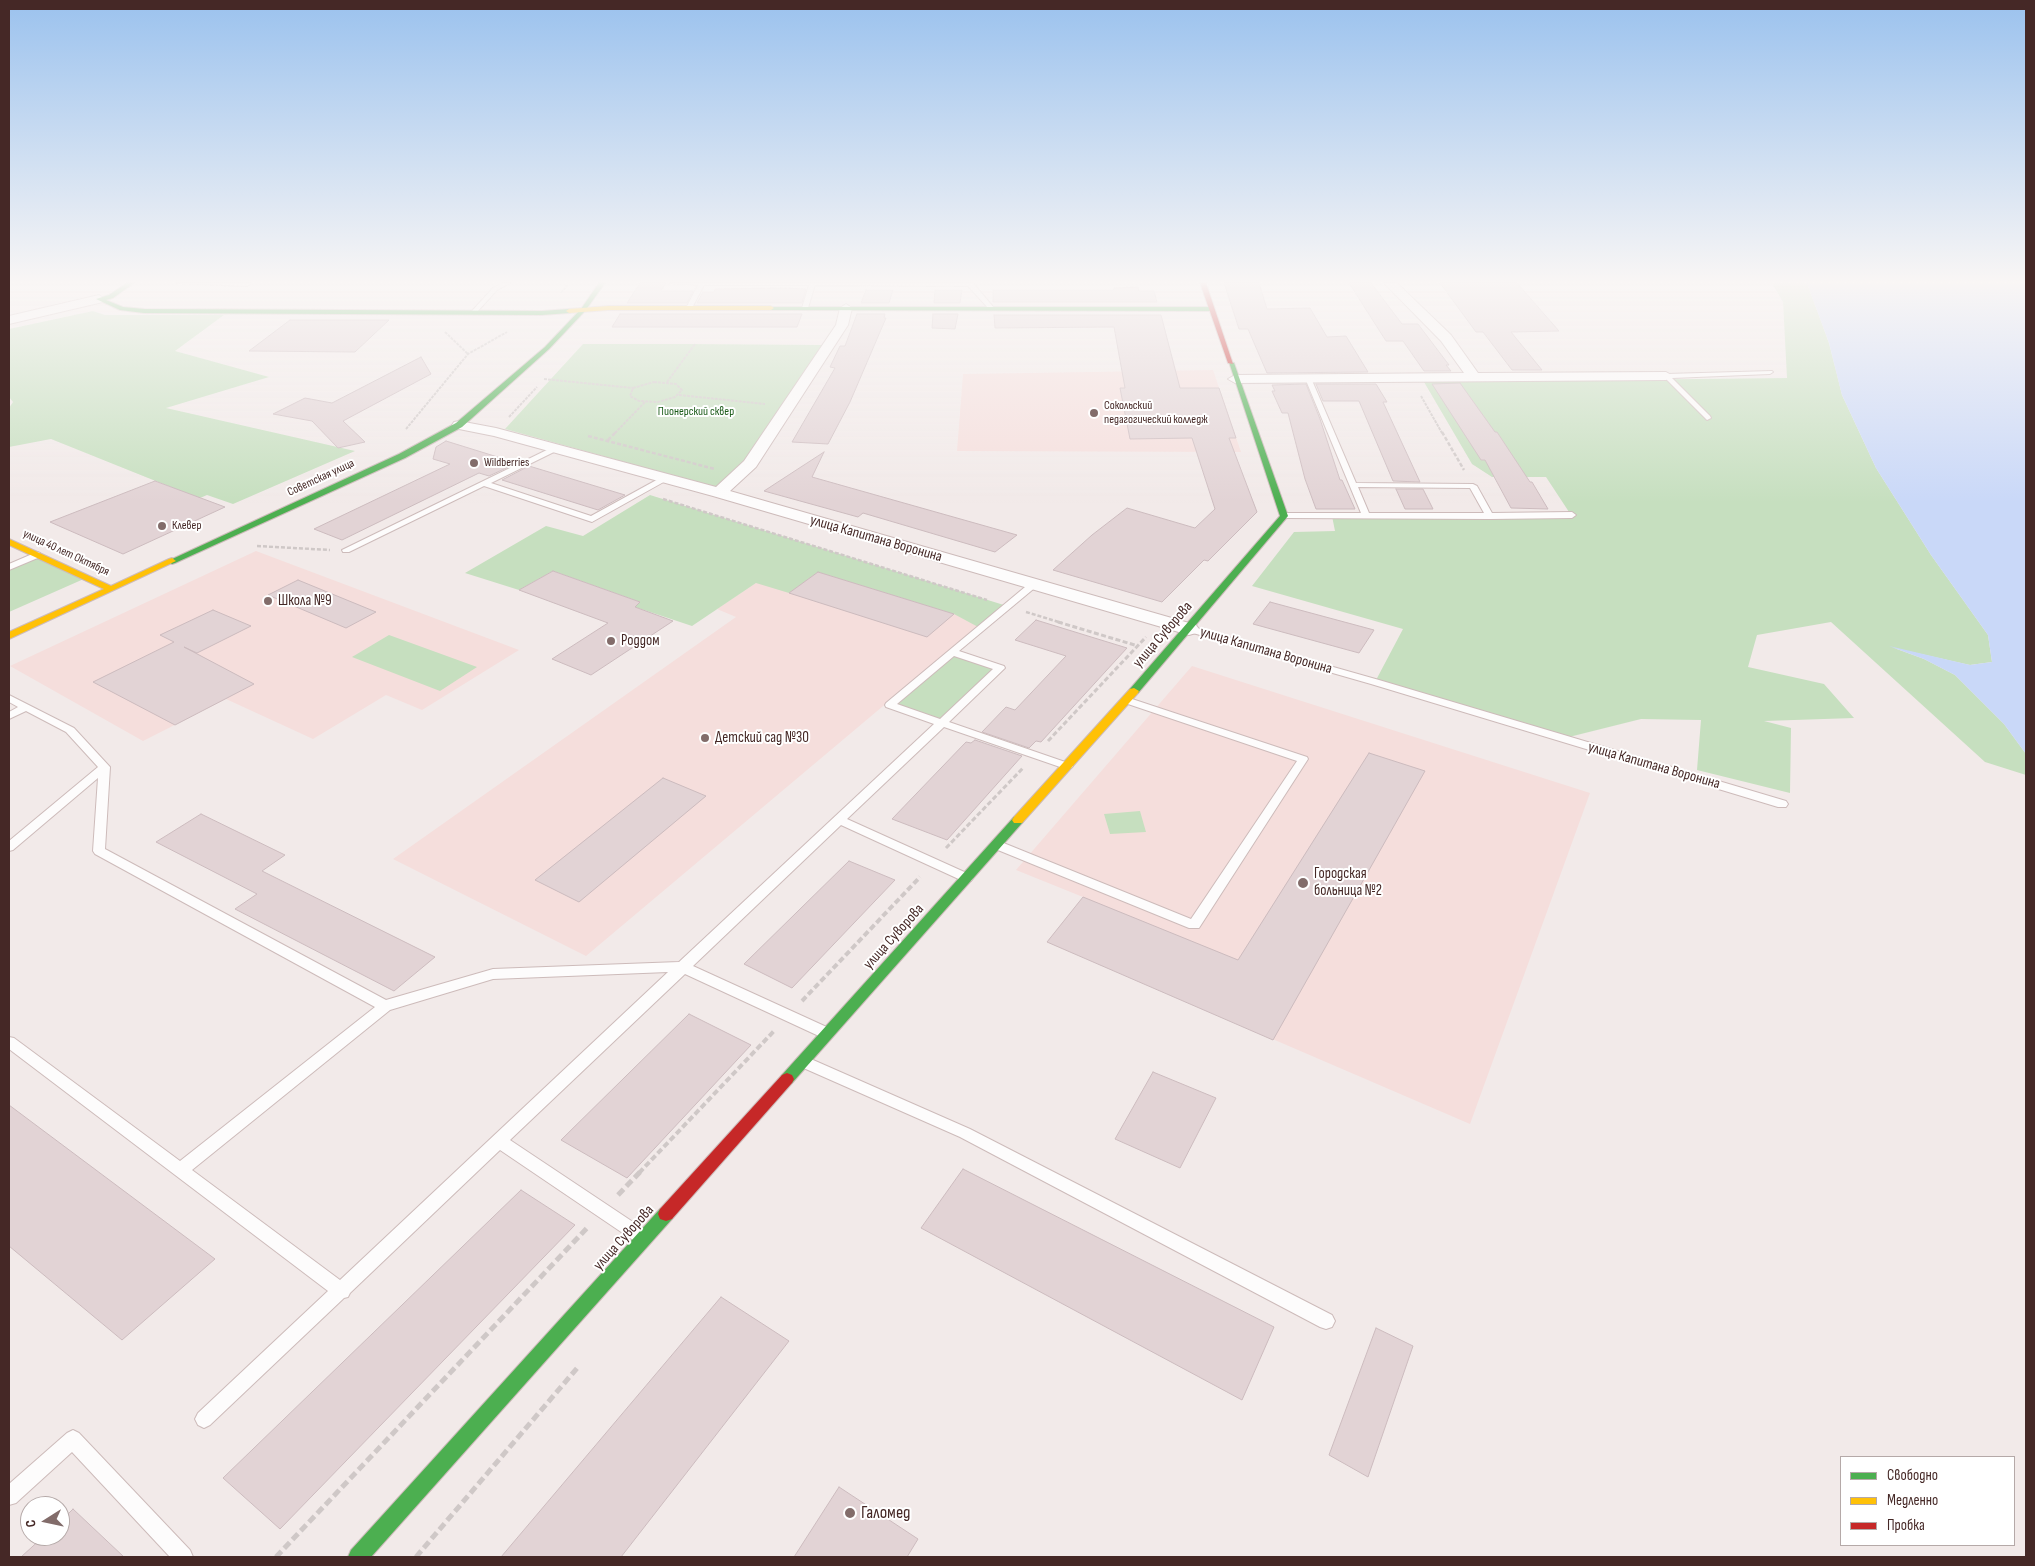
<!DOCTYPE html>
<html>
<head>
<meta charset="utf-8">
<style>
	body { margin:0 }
	#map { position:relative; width:2035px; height:1566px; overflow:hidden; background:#f2eae9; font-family:"Sofia Sans Condensed",sans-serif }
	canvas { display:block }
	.frame { position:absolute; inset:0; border:10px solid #452826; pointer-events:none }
	.legend { position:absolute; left:1840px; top:1456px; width:175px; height:90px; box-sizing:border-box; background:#fff; border:1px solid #b5a9a8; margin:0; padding:6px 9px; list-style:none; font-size:15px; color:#452826 }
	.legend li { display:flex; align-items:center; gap:10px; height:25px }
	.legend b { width:25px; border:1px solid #b5a9a8 }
	.north { position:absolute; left:20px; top:1496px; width:50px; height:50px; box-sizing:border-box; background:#fff; border:1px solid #b5a9a8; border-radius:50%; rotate:260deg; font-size:14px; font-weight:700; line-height:20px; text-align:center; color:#452826 }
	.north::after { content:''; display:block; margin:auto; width:18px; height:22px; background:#826c6a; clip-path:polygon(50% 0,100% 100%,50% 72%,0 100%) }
</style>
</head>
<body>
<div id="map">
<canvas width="2035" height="1566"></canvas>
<div class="frame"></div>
<ul class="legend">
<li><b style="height:6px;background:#4caf50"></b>Свободно</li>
<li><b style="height:6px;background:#ffc107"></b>Медленно</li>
<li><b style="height:6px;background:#c62828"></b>Пробка</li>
</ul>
<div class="north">С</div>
</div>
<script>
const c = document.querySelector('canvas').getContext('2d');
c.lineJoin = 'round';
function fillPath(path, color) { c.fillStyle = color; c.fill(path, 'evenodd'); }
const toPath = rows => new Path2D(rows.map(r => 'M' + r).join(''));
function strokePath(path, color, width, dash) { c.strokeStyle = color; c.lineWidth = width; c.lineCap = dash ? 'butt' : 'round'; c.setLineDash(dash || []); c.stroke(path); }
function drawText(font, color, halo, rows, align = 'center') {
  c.font = font + ' "Sofia Sans Condensed",sans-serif'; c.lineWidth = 4; c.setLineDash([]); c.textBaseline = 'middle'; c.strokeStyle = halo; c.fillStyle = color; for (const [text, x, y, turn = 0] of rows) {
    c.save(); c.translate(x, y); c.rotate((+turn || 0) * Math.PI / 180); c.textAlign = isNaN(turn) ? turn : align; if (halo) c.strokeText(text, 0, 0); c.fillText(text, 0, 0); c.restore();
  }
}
fillPath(toPath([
	[1213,370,1241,452,957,451,963,374],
	[256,551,519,650,422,710,386,695,313,739,226,699,143,741,10,666],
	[799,554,996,611,586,956,393,859,736,617,717,609],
	[1192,666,1590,793,1470,1124,1047,942,1083,897,1016,870]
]), '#f5dedc');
fillPath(toPath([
	[1772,283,1807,283,1829,343,1842,395,1876,468,1931,555,1988,635,1992,662,1970,665,1894,648,1924,659,1955,675,2004,724,2026,754,2026,775,1985,762,1831,622,1757,635,1748,667,1824,684,1854,718,1764,721,1791,728,1790,793,1697,770,1701,720,1641,719,1561,739,1375,682,1403,629,1252,586,1294,532,1335,531,1332,516,1571,515,1546,477,1492,477,1472,464,1424,382,1787,378,1783,302],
	[93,311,105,315,224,315,175,351,269,377,166,408,355,451,233,504,207,495,165,513,173,488,51,439,9,447,9,408,13,402,9,397,9,329],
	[583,344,690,344,825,345,744,463,715,487,505,429],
	[650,495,1007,606,980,628,954,614,818,572,789,593,756,583,692,626,635,607,640,602,553,571,519,590,465,573,546,526,583,536],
	[37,555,86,578,9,612,9,567],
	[389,635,477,667,440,691,352,657],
	[952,652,1000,668,941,724,890,705],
	[1140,811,1146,832,1110,834,1104,814]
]), '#c6dfbf');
fillPath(toPath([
	[1807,283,2026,283,2026,754,2004,724,1955,675,1924,659,1889,646,1970,665,1992,662,1988,635,1931,555,1876,468,1842,395,1829,343]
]), '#c9d8f8');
const building = toPath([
	[640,283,666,283,661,291,693,291,687,303,627,303,640,283],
	[1224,283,1259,283,1267,309,1310,308,1327,337,1346,336,1368,372,1267,373,1248,329,1239,329,1224,283],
	[1349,283,1371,283,1402,324,1418,324,1449,365,1446,365,1451,371,1424,371,1403,341,1386,341,1349,283],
	[1440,283,1517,283,1559,331,1511,332,1542,370,1512,370,1483,332,1476,332,1440,283],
	[1138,287,1139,291,1154,291,1157,302,993,302,993,290,1114,290,1114,288,1138,287],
	[782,288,806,289,802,303,697,303,703,292,714,292,715,289,782,288],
	[866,290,893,290,889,303,861,303,866,290],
	[935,290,962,290,960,303,934,303,935,290],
	[620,314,802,314,797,327,612,327,620,314],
	[857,314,885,314,884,318,886,318,850,402,828,444,792,442,835,368,830,367,840,346,845,346,857,314],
	[933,314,958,314,955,329,932,328,933,314],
	[994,315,1161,315,1180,388,1219,388,1236,438,1229,438,1257,512,1208,561,1204,560,1162,602,1053,570,1092,535,1127,508,1195,528,1215,509,1192,438,1130,439,1120,388,1125,388,1114,327,995,328,994,315],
	[290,320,389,320,355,352,249,351,290,320],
	[421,357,431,374,343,421,365,442,338,448,312,421,273,414,305,398,332,403,421,357],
	[1460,383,1495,432,1497,432,1530,482,1532,482,1548,509,1511,508,1485,460,1481,460,1432,384,1460,383],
	[1306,384,1320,419,1340,480,1342,480,1355,509,1316,509,1305,479,1288,413,1282,413,1272,391,1275,391,1272,385,1306,384],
	[1316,384,1376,384,1387,402,1383,402,1420,482,1393,481,1359,401,1323,401,1316,384],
	[446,441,517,463,489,476,479,473,342,540,314,529,450,464,433,459,436,447,446,441],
	[824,452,812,477,1017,535,995,552,863,513,858,517,764,491,824,452],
	[529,466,625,495,598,510,502,480,529,466],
	[155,481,225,507,123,554,50,522,155,481],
	[1396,489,1423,489,1433,509,1405,509,1396,489],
	[553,571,640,602,635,607,673,621,591,675,552,659,608,623,519,590,553,571],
	[818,572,954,614,927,637,789,593,818,572],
	[298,580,376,612,346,628,268,595,298,580],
	[1270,602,1374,630,1359,653,1253,624,1270,602],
	[213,610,251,626,197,653,184,647,254,684,175,725,93,682,174,642,160,635,213,610],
	[1036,620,1127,648,1041,742,1036,741,1029,748,982,732,1006,707,1015,710,1066,656,1015,640,1036,620],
	[975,740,1022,756,947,840,892,819,966,742,971,743,975,740],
	[1369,753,1425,771,1273,1040,1047,942,1083,897,1238,960,1369,753],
	[663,778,706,796,579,902,535,880,663,778],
	[201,814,285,855,262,871,435,957,394,991,235,909,257,894,156,842,201,814],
	[849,861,895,880,792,988,744,964,849,861],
	[689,1014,751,1045,627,1178,561,1140,689,1014],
	[1153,1072,1216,1098,1180,1168,1115,1139,1153,1072],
	[9,1105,215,1259,122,1340,9,1246,9,1105],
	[963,1169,1274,1327,1242,1400,921,1228,963,1169],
	[521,1190,575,1225,280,1529,223,1478,521,1190],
	[721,1297,789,1341,621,1557,501,1557,721,1297],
	[1376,1328,1413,1346,1368,1477,1329,1455,1376,1328],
	[839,1487,918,1539,907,1557,794,1557,839,1487],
	[73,1509,124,1557,21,1557,44,1536,60,1536,60,1522,73,1509]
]);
fillPath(building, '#e2d3d5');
strokePath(building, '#ccbbbe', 1);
const lane = toPath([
	[177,283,250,283,250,284,247,286,177,283],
	[502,283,510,283,497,290,476,313,472,313,472,311,493,288,502,283],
	[670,283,973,283,994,308,989,309,968,286,815,285,808,308,805,310,802,308,809,285,704,285,692,308,689,310,686,308,698,285,670,283],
	[1772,371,1773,372,1770,374,1672,378,1710,416,1711,418,1707,420,1663,376,1666,374,1772,371],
	[1308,376,1311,378,1356,483,1473,484,1477,486,1492,513,1572,512,1576,515,1572,518,1490,519,1281,518,1280,516,1284,513,1361,513,1305,378,1308,376],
	[1358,487,1470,488,1484,513,1369,513,1358,487],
	[555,446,558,446,558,450,491,483,591,516,662,477,669,479,592,522,484,486,349,552,343,552,342,550,555,446],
	[37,552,40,553,40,557,9,570,9,564,37,552],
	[1034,581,1039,584,1037,586,959,651,1004,666,1005,668,949,722,1071,764,1073,766,1071,768,1063,768,944,727,847,819,971,875,973,878,971,881,963,881,841,825,693,966,831,1029,833,1033,831,1037,826,1038,821,1037,685,974,510,1140,645,1230,647,1235,645,1240,639,1242,633,1240,500,1150,350,1293,348,1297,344,1298,210,1425,204,1428,198,1425,195,1419,198,1413,328,1291,9,1049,9,1037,14,1038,180,1161,375,1007,95,854,93,851,98,778,13,850,9,851,9,841,98,767,66,732,26,711,9,719,9,712,18,707,9,702,9,695,74,728,110,767,105,849,386,1000,493,969,679,962,934,724,886,707,885,705,886,703,1031,582,1034,581],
	[954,656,993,669,940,719,897,704,954,656],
	[668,972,340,1280,192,1170,390,1010,493,979,668,972],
	[1189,626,1379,680,1786,801,1788,804,1786,807,1778,807,1371,684,1186,631,1184,629,1189,626],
	[1126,697,1307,757,1308,759,1199,928,1189,928,993,848,991,845,997,841,1001,842,1191,919,1297,761,1122,702,1121,700,1126,697],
	[804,1056,970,1129,1332,1315,1335,1321,1332,1327,1326,1329,1320,1327,960,1137,799,1066,797,1062,799,1058,804,1056],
	[73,1430,79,1433,190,1550,193,1557,170,1557,72,1452,16,1503,9,1505,9,1484,67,1433,73,1430]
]);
const street = toPath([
	[1384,283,1397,283,1451,335,1478,373,1666,372,1673,376,1666,380,1235,383,1228,379,1235,375,1464,373,1441,341,1384,283],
	[99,295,105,299,103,302,9,324,9,316,99,295],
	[846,304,852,308,848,325,756,467,730,491,1196,625,1199,629,1196,633,1189,635,1182,633,713,496,494,436,454,428,452,425,454,422,459,421,496,428,716,487,744,461,836,325,840,308,846,304]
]);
const fast = toPath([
	[127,283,134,283,113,298,106,300,123,307,144,309,542,311,569,309,572,311,569,313,542,315,144,313,120,310,96,299,109,295,127,283],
	[599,283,605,283,585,311,549,349,462,427,405,458,175,563,172,564,168,561,399,454,456,423,545,347,581,309,599,283],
	[769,307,1211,307,1214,309,1211,311,771,310,769,309,769,307],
	[1229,362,1234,363,1288,516,1138,693,1130,693,1129,691,1130,689,1280,516,1229,362],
	[1018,816,1022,817,1024,820,1022,823,792,1083,787,1085,782,1083,780,1079,782,1075,1014,817,1018,816],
	[666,1207,672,1209,674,1214,672,1219,371,1557,348,1557,351,1550,660,1209,666,1207]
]);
const slow = toPath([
	[608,306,771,306,774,308,771,310,608,310,569,313,566,311,569,309,608,306],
	[9,539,111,586,169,559,172,558,176,561,9,639,9,632,104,589,9,545,9,539],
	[1134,688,1139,691,1138,693,1022,823,1014,823,1012,820,1014,817,1130,689,1134,688]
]);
const jam = toPath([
	[1200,283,1206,283,1233,364,1228,363,1200,283],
	[787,1073,792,1075,794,1079,792,1083,672,1219,666,1221,660,1219,658,1214,660,1209,782,1075,787,1073]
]);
strokePath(lane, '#cdbbba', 2);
strokePath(street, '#cdbbba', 2);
strokePath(fast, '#cdbbba', 2);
strokePath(slow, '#cdbbba', 2);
strokePath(jam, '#cdbbba', 2);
strokePath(toPath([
	[561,293,569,283],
	[445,332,468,354],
	[544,379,633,388],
	[654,382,676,384,682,390,675,397,658,402,639,401,630,396,633,388,654,382],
	[667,382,695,344],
	[679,395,765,404],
	[1421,396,1442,433],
	[509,417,537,387],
	[406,429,468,354,507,332],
	[615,433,645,402]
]), '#cfc8c7', 2, [3, 1]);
strokePath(toPath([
	[1442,432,1464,470],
	[588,436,715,469],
	[608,440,616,432],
	[663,499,987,600],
	[257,546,330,550],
	[1026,612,1062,623]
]), '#cfc8c7', 2.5, [4, 2]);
strokePath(toPath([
	[1058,622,1138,646],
	[1048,741,1146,637],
	[946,848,1023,768]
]), '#cfc8c7', 3, [5, 2.5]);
strokePath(toPath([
	[802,1001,920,877],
	[639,1173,774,1031]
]), '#cfc8c7', 4, [6, 3]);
strokePath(toPath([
	[618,1195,640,1172],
	[276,1557,588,1227],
	[416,1557,578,1367]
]), '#cfc8c7', 5, [8, 4]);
fillPath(lane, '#fdfcfc');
fillPath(street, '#fdfcfc');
fillPath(fast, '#4caf50');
fillPath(slow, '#ffc107');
fillPath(jam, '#c62828');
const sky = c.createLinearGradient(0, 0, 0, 503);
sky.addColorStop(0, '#9bc2ee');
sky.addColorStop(0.56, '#f9f6f5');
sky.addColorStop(1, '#f9f6f500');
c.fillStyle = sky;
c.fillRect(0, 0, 2035, 503);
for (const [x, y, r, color] of [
	[1094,413,5,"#826c6a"],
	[474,463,5,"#826c6a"],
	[162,526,5,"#826c6a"],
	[268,601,5,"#826c6a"],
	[611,641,5,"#826c6a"],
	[705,738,5,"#826c6a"],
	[1303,883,6,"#826c6a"],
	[850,1513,6,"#826c6a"]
]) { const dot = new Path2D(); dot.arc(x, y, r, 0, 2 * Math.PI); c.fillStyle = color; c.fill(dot); strokePath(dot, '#fff', 2); }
drawText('12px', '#452826', '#fff', [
	["Сокольский",1104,406],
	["педагогический колледж",1104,420],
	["Wildberries",484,463],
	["Клевер",172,526]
], 'left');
drawText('12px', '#1b5b19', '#fff', [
	["Пионерский сквер",696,412]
]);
drawText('12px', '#452826', '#fff', [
	["Советская улица",321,478,-25],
	["улица 40 лет Октября",66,553,25]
]);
drawText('15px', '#452826', '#fff', [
	["улица Капитана Воронина",876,539,16],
	["улица Суворова",1163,635,-49],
	["улица Капитана Воронина",1266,651,16],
	["улица Капитана Воронина",1654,766,16],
	["улица Суворова",894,937,-48],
	["улица Суворова",624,1238,-48]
]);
drawText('15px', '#452826', '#fff', [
	["Школа №9",278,601],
	["Роддом",621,641],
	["Детский сад №30",715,738],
	["Городская",1314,874],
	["больница №2",1314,891]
], 'left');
drawText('18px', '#452826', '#fff', [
	["Галомед",861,1513]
], 'left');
</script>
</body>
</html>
